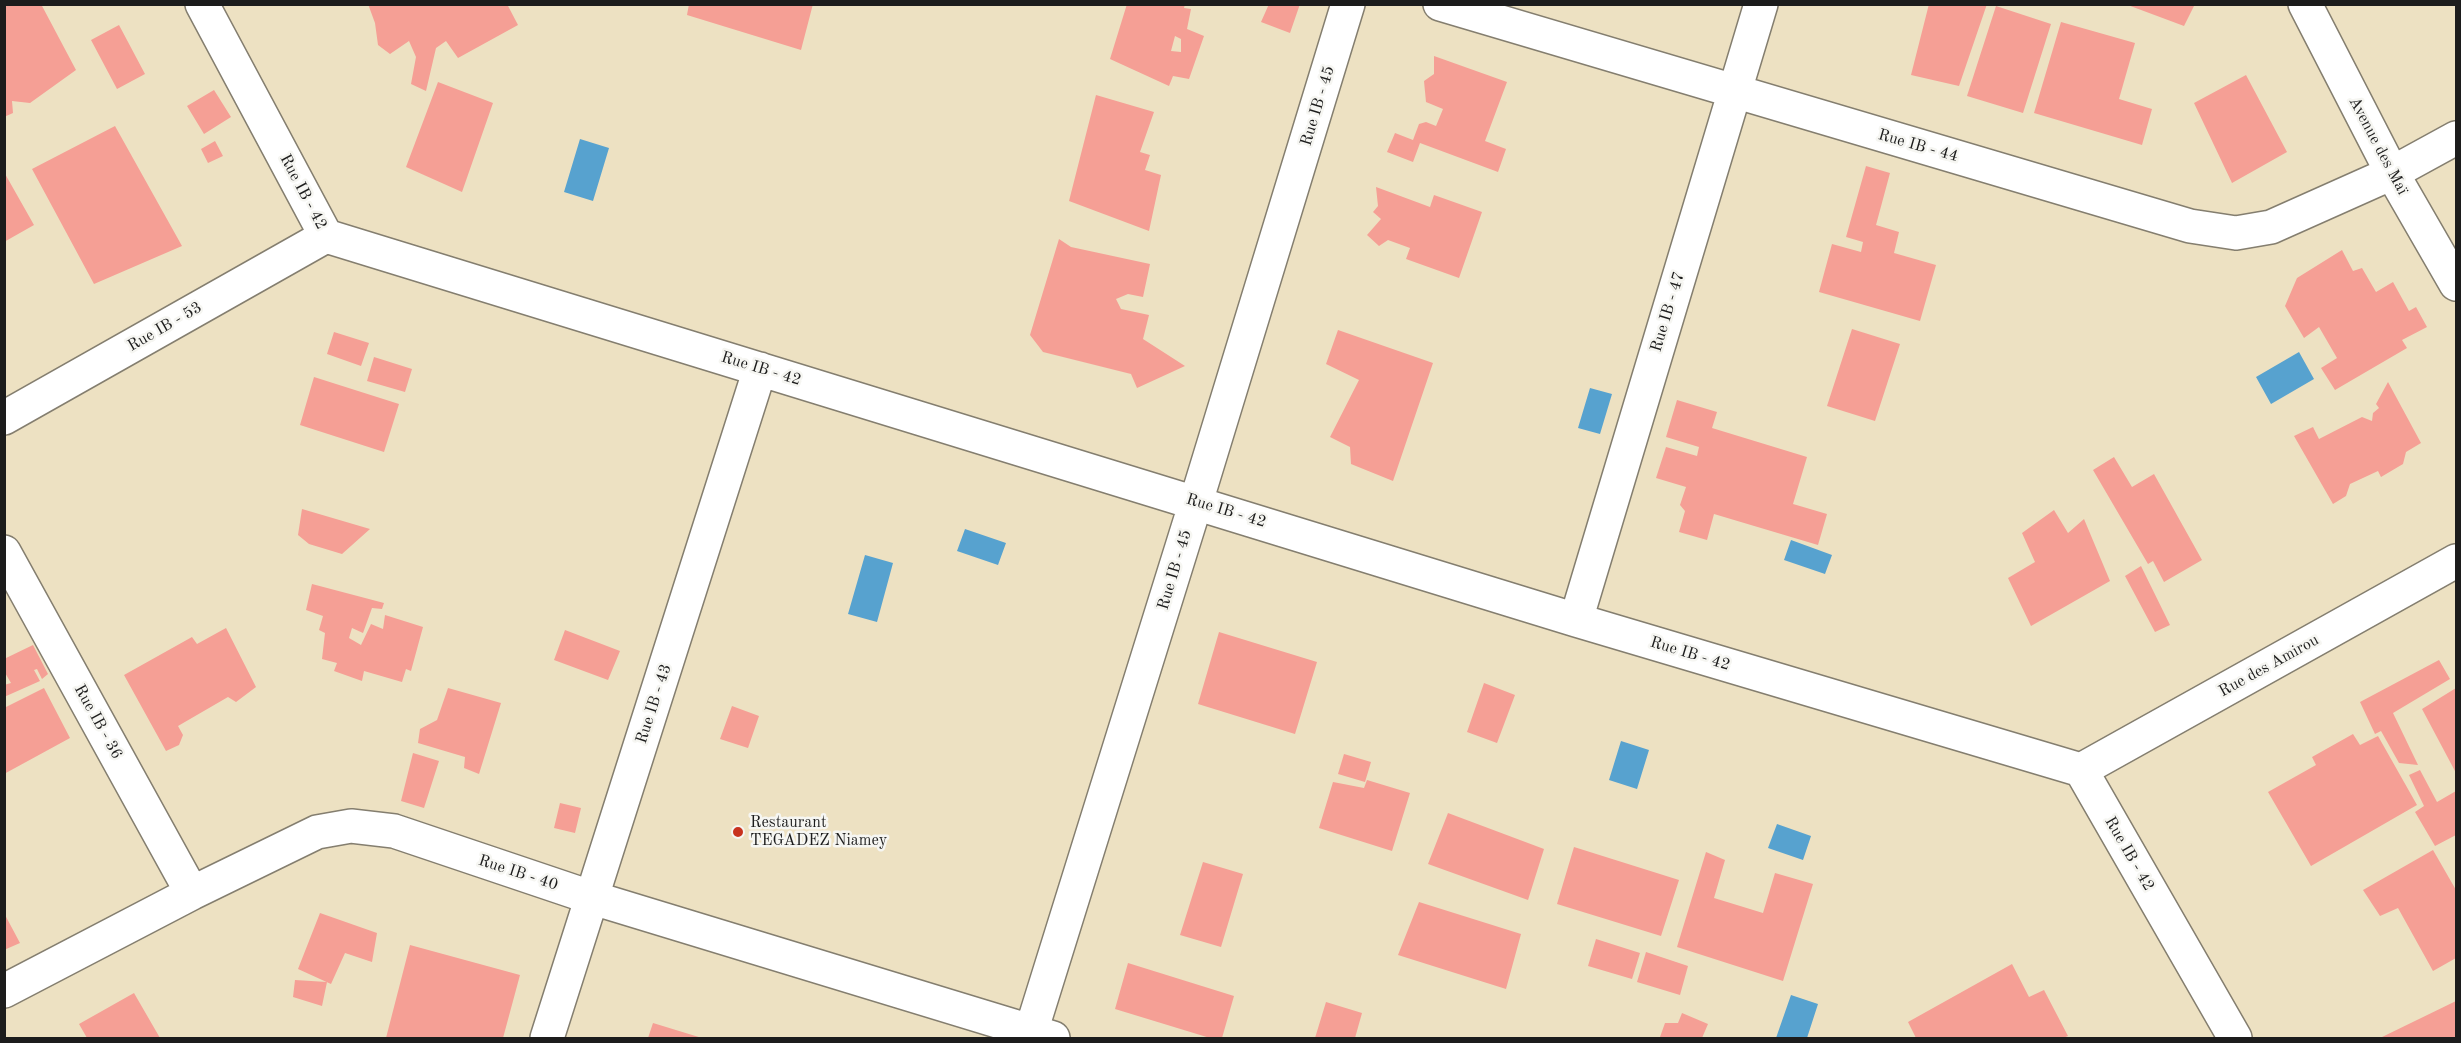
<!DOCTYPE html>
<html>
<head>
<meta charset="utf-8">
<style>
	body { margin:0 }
	#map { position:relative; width:2461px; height:1043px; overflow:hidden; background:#ede1c2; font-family:"Old Standard TT",serif }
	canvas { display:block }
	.frame { position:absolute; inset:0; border:6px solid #1c1c1c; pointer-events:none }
</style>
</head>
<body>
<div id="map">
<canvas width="2461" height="1043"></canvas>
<div class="frame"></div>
</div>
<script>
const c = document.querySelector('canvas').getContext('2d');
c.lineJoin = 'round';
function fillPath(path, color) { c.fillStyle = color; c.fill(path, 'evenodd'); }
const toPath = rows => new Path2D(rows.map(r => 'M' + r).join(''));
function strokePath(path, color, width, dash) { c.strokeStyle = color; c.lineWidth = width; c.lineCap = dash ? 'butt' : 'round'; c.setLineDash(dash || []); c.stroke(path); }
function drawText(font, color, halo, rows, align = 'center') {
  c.font = font + ' "Old Standard TT",serif'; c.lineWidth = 5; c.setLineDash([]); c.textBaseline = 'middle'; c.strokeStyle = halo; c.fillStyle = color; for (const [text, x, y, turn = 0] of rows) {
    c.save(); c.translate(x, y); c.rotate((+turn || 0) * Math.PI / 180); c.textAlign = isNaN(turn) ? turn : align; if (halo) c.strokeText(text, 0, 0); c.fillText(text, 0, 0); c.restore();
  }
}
fillPath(toPath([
	[580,139,609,148,593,201,564,192],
	[2299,352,2314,379,2271,404,2256,377],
	[1590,388,1612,394,1600,434,1578,428],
	[965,529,1006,543,998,565,957,551],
	[1791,540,1832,555,1825,574,1784,560],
	[865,555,893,563,877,622,848,614],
	[1621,741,1649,750,1637,789,1609,780],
	[1777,824,1811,836,1803,860,1768,848],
	[1791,995,1818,1004,1807,1038,1776,1038]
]), '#57a2cf');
fillPath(toPath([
	[4,4,41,4,76,70,30,103,12,101,13,113,4,117],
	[368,4,507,4,518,25,458,58,446,41,436,48,426,91,411,84,416,57,409,41,390,54,378,45,375,23],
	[689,4,813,4,801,50,687,15],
	[1127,4,1185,4,1184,8,1191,9,1187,29,1204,36,1189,79,1173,76,1169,86,1110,59],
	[1175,36,1181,39,1181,52,1171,51],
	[1269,4,1300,4,1290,33,1261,22],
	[1929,4,1987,4,1959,86,1911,75],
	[2125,4,2195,4,2184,26],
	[1996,6,2051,24,2023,113,1967,96],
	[2061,22,2135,43,2119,99,2152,109,2142,145,2034,113],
	[119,25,145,74,117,89,91,40],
	[1434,56,1507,82,1485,141,1506,149,1498,172,1420,143,1413,162,1387,152,1395,133,1413,140,1419,124,1426,122,1436,126,1443,109,1426,102,1424,81,1434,74],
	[2246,75,2287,152,2232,183,2194,103],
	[438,82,493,103,462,192,406,167],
	[214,90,231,117,204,134,187,106],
	[1096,95,1154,112,1140,152,1150,155,1145,170,1161,175,1149,231,1069,201],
	[115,126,182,246,94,284,32,169],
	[215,141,223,156,208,163,201,149],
	[1866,166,1890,173,1876,225,1899,232,1894,253,1936,265,1920,321,1819,292,1832,244,1861,252,1863,242,1846,237],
	[4,172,34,225,4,242],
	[1376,187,1430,207,1434,195,1482,212,1459,278,1406,259,1410,248,1388,240,1379,246,1367,235,1381,219,1373,212,1378,206],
	[1059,239,1071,247,1150,264,1143,297,1128,294,1116,299,1121,309,1149,315,1143,339,1185,366,1137,388,1131,374,1043,352,1030,335],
	[2342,250,2353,271,2362,268,2376,292,2393,282,2409,311,2416,307,2427,327,2402,340,2407,348,2335,390,2321,368,2337,358,2319,327,2304,338,2285,306,2297,278],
	[1852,329,1900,344,1875,421,1827,406],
	[1338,330,1433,363,1393,481,1351,464,1350,447,1330,437,1359,380,1326,364],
	[334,332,369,343,361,366,327,354],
	[374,357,412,369,405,392,367,381],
	[314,377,399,404,384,452,300,425],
	[2388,382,2421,443,2406,452,2403,464,2381,477,2378,471,2350,484,2346,496,2333,504,2294,436,2313,427,2319,439,2362,417,2372,421,2373,413,2379,408,2376,404],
	[1677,400,1717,412,1712,428,1807,457,1793,504,1827,514,1818,545,1714,514,1707,540,1679,532,1685,511,1680,505,1686,487,1656,478,1666,447,1697,456,1699,447,1666,437],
	[2114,457,2132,487,2154,474,2202,560,2164,582,2153,561,2148,564,2093,470],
	[302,509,370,529,342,554,309,544,298,535],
	[2054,510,2068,533,2084,519,2110,581,2031,626,2008,578,2035,562,2022,533],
	[2141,566,2170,625,2155,632,2125,576],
	[312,584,384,603,382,609,372,608,363,633,352,628,349,638,361,645,371,624,383,629,385,615,423,627,411,671,406,669,402,682,364,671,362,681,334,671,337,663,322,659,325,633,319,630,323,616,306,610],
	[226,628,256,687,236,702,228,697,178,726,183,735,179,745,166,751,124,675,192,637,197,644],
	[565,630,620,651,608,680,554,660],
	[1219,632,1317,662,1295,734,1198,704],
	[33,645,48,674,42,679,37,669,34,670,40,681,4,697,4,685,11,683,4,671,4,659],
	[2439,660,2450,679,2393,713,2418,765,2399,763,2381,731,2375,734,2360,702],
	[1484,683,1515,695,1497,743,1467,732],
	[44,688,70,738,4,774,4,708],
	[448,688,501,703,479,774,464,768,465,757,418,743,420,729,437,720],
	[2456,688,2456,773,2422,709],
	[732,706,759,716,748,748,720,739],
	[2353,734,2360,745,2378,736,2417,805,2311,866,2268,792,2316,765,2312,757],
	[413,753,439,761,424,808,401,801],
	[1344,754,1371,762,1365,782,1338,774],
	[2420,770,2437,802,2456,791,2456,835,2435,846,2415,812,2424,806,2409,775],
	[1367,780,1410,793,1392,851,1319,828,1333,782,1364,788],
	[560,803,581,808,575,833,554,828],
	[1448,813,1544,849,1528,900,1428,864],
	[1574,847,1679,880,1661,936,1557,904],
	[2433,850,2456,890,2456,958,2433,971,2398,908,2380,916,2363,890],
	[1706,852,1725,860,1714,898,1763,913,1775,873,1813,884,1783,981,1677,947],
	[1203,862,1243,874,1221,947,1180,935],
	[1419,902,1521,934,1506,989,1398,955],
	[4,913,20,943,4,950],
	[320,913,377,933,372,962,345,953,331,984,298,969],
	[1596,939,1640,953,1632,979,1588,966],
	[410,945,520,975,503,1038,386,1038],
	[1646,952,1688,966,1680,995,1637,982],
	[1128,963,1234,996,1222,1038,1210,1038,1115,1009],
	[2012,964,2029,997,2044,990,2068,1036,2063,1038,1916,1038,1908,1022],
	[295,980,327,982,322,1006,293,997],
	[134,993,160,1038,87,1038,79,1024],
	[2456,1001,2456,1038,2380,1038],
	[1326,1002,1362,1013,1355,1038,1315,1038],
	[1682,1013,1708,1024,1702,1038,1660,1037,1665,1023,1678,1023],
	[653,1023,702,1038,648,1038]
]), '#f59f95');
const minor = toPath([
	[202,4,326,236,1576,620,2081,770,2235,1038],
	[1440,4,2190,226,2236,233,2271,227,2392,173,2456,138],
	[2305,4,2392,173,2456,284],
	[4,418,326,236],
	[4,552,192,893],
	[1576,620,1761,4],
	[2081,770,2456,561],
	[4,991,192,893,317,832,351,826,394,831,593,898,1053,1038],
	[547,1038,760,369],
	[1029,1038,1196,502,1348,4]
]);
strokePath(minor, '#847e6f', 36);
strokePath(minor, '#fff', 33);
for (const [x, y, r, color] of [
	[738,832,6,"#c8321e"]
]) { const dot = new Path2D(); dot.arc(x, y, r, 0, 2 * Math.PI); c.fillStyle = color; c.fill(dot); strokePath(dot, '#f6f6f2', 2); }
drawText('16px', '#1c1c1c', '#f6f6f2', [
	["Rue IB - 45",1318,106,-73],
	["Rue IB - 44",1918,146,16],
	["Avenue des Maï",2378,146,62],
	["Rue IB - 42",303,192,62],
	["Rue IB - 47",1668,312,-73],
	["Rue IB - 53",165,327,-30],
	["Rue IB - 42",761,369,17],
	["Rue IB - 42",1226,511,17],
	["Rue IB - 45",1175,570,-73],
	["Rue IB - 42",1690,654,17],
	["Rue des Amirou",2269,666,-29],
	["Rue IB - 43",654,704,-72],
	["Rue IB - 36",98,722,61],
	["Rue IB - 42",2129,854,60],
	["Rue IB - 40",518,873,18]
]);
drawText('16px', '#1c1c1c', '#f6f6f2', [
	["Restaurant",750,823],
	["TEGADEZ Niamey",750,841]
], 'left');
</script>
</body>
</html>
